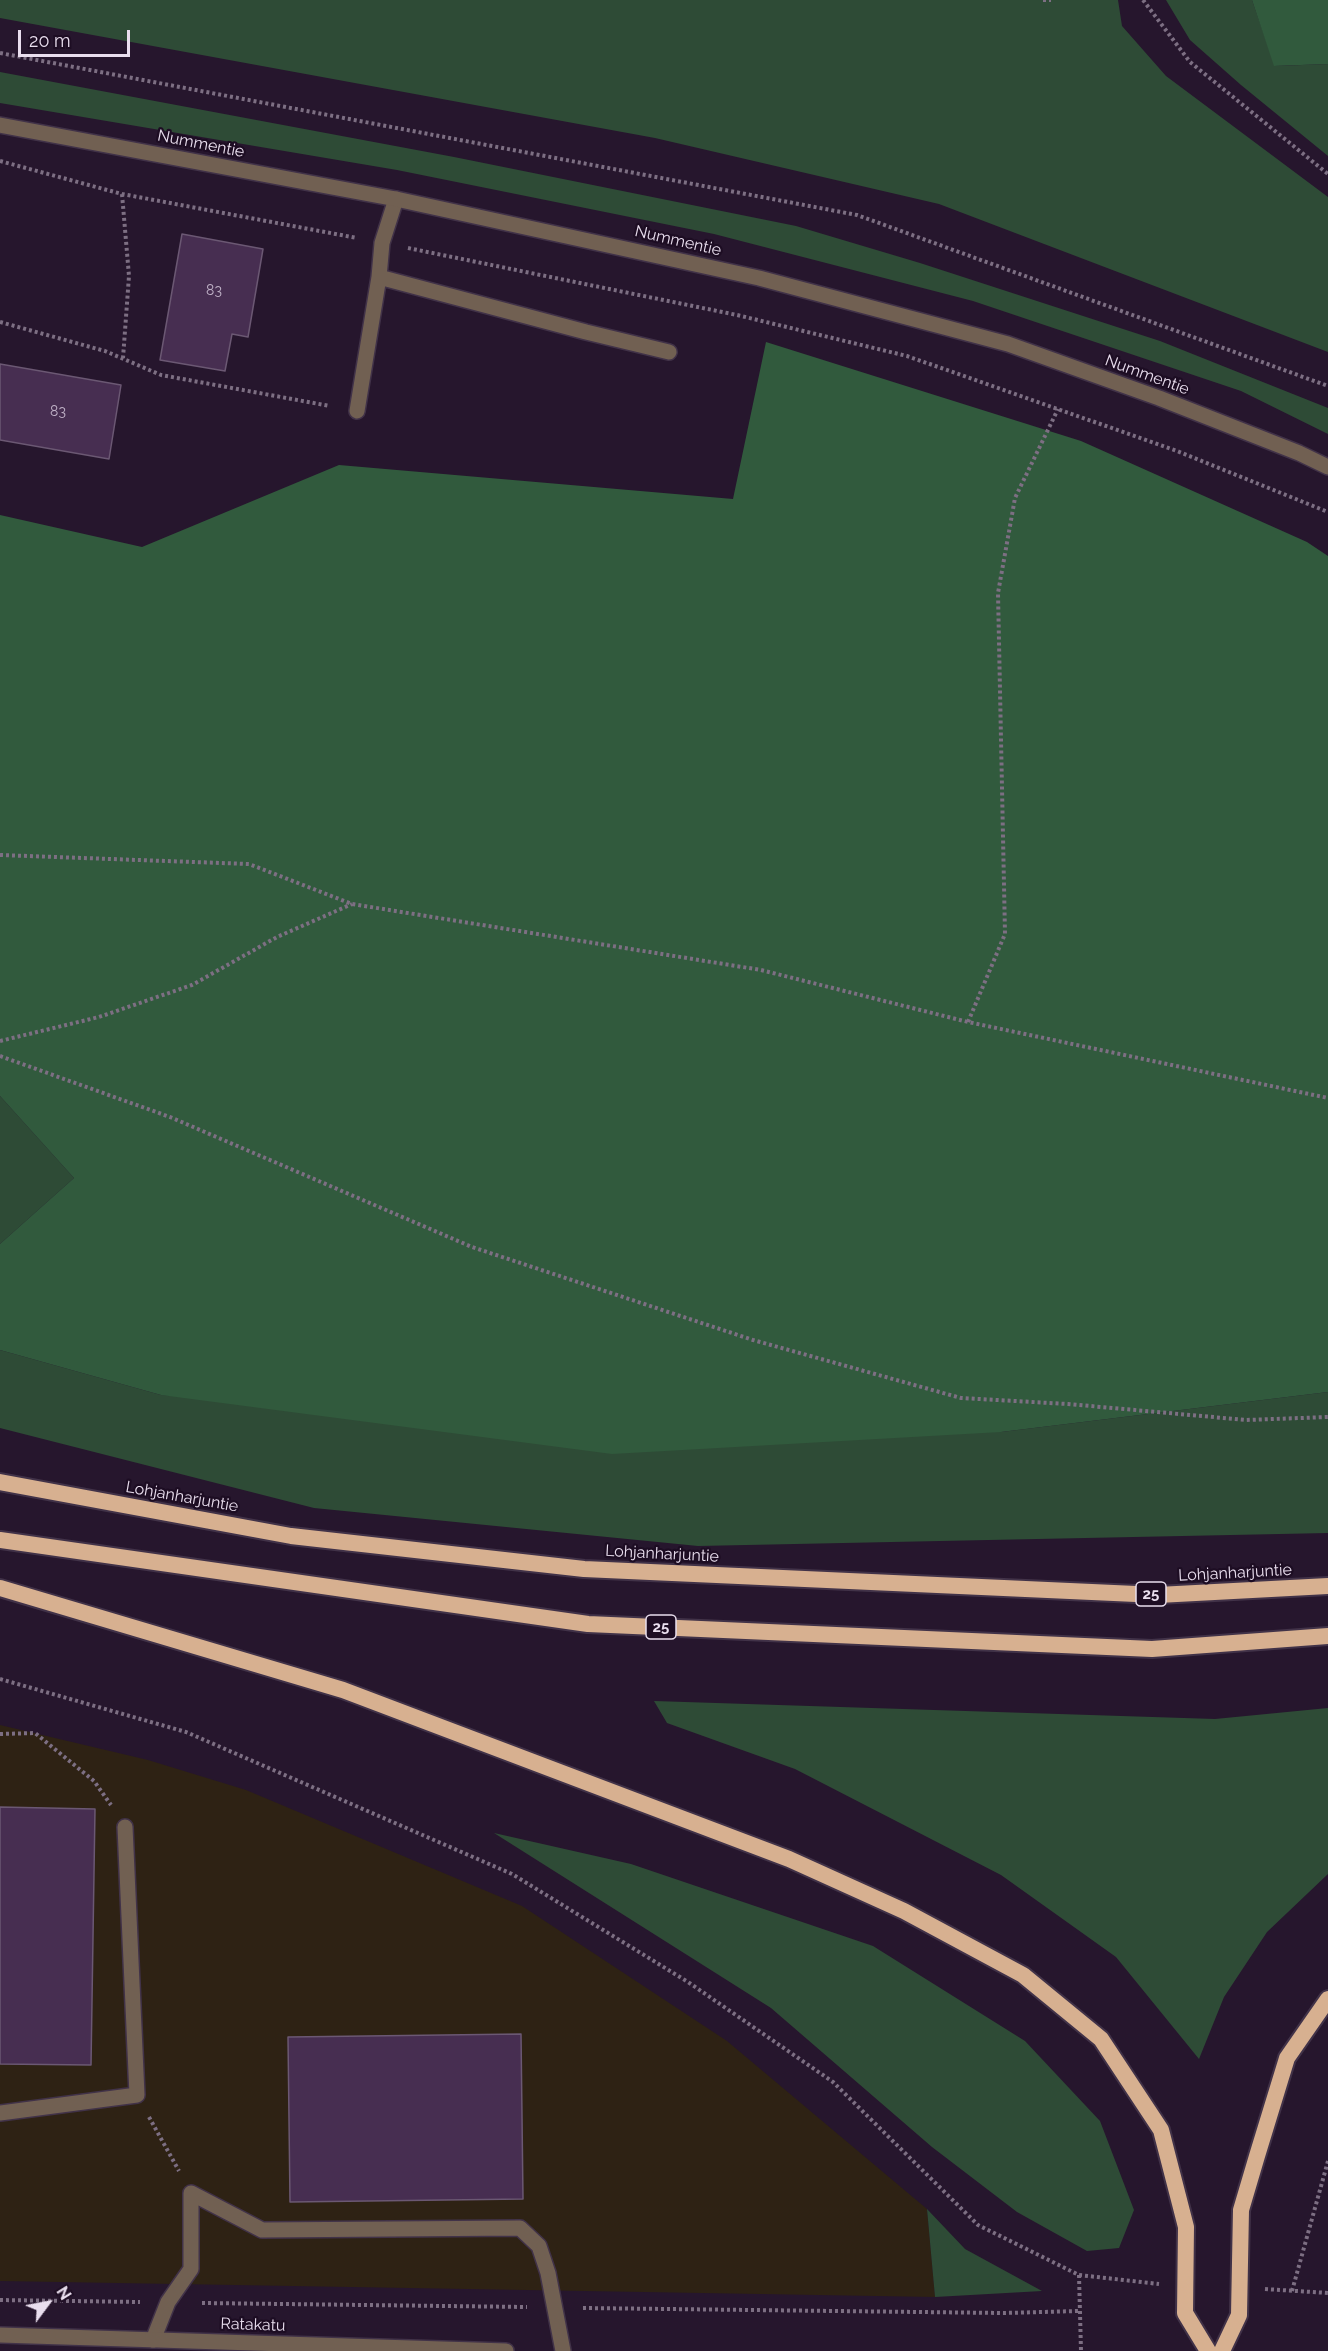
<!DOCTYPE html>
<html>
<head>
<meta charset="utf-8">
<style>
	body { margin:0 }
	#map { position:relative; width:1328px; height:2351px; overflow:hidden; background:#26162d; font-family:Raleway,sans-serif }
	canvas { display:block }
	.north { position:absolute; left:18px; top:2273px; width:60px; height:60px; -webkit-text-stroke:4px #1d0d23; paint-order:stroke; rotate:58deg; font-size:16px; font-weight:700; line-height:24px; text-align:center; color:#e9deee }
	.north::after { content:''; display:block; margin:auto; width:21px; height:27px; background:#e9deee; clip-path:polygon(50% 0,100% 100%,50% 72%,0 100%) }
	.scale { position:absolute; left:18px; top:30px; width:112px; height:27px; box-sizing:border-box; border:3px solid #e9deee; border-top:0; padding-left:8px; font-size:18px; line-height:21px; white-space:nowrap; color:#e9deee; -webkit-text-stroke:4px #1d0d23; paint-order:stroke }
</style>
</head>
<body>
<div id="map">
<canvas width="1328" height="2351"></canvas>
<div class="north">N</div>
<div class="scale">20 m</div>
</div>
<script>
const c = document.querySelector('canvas').getContext('2d');
c.lineJoin = 'round';
function fillPath(path, color) { c.fillStyle = color; c.fill(path, 'evenodd'); }
const toPath = rows => new Path2D(rows.map(r => 'M' + r).join(''));
function strokePath(path, color, width, dash) { c.strokeStyle = color; c.lineWidth = width; c.lineCap = dash ? 'butt' : 'round'; c.setLineDash(dash || []); c.stroke(path); }
function drawText(font, color, halo, rows, align = 'center') {
  c.font = font + ' Raleway,sans-serif'; c.lineWidth = 4.5; c.setLineDash([]); c.textBaseline = 'middle'; c.strokeStyle = halo; c.fillStyle = color; for (const [text, x, y, turn = 0] of rows) {
    c.save(); c.translate(x, y); c.rotate((+turn || 0) * Math.PI / 180); c.textAlign = isNaN(turn) ? turn : align; if (halo) c.strokeText(text, 0, 0); c.fillText(text, 0, 0); c.restore();
  }
}
fillPath(toPath([
	[0,1725,148,1760,246,1790,522,1906,727,2041,927,2209,935,2297,0,2281]
]), '#2e2214');
fillPath(toPath([
	[0,0,1118,0,1122,26,1166,76,1328,197,1328,352,939,204,655,138,0,18],
	[1166,0,1252,0,1275,66,1328,64,1328,156,1241,85,1190,40],
	[0,72,454,157,796,226,920,263,1160,341,1328,408,1328,434,1241,391,973,301,714,234,397,170,0,103],
	[0,1096,74,1178,0,1244],
	[0,1350,161,1395,1001,1432,1328,1392,1328,1533,698,1546,314,1508,0,1428],
	[654,1701,1215,1719,1328,1708,1328,1874,1267,1932,1224,1997,1199,2059,1116,1957,1001,1875,795,1769,667,1723],
	[494,1833,631,1864,873,1946,1025,2041,1100,2121,1134,2210,1119,2248,1087,2251,1017,2212,932,2147,771,2008],
	[927,2209,965,2249,1042,2291,935,2297]
]), '#2e4b36');
fillPath(toPath([
	[1252,0,1328,0,1328,64,1274,66],
	[766,342,1081,441,1307,542,1328,556,1328,1392,1001,1432,612,1454,161,1395,0,1350,0,1244,74,1178,0,1096,0,515,142,547,339,465,733,499]
]), '#315a3d');
const building = toPath([
	[182,234,263,249,248,337,232,334,225,371,160,360,182,234],
	[0,364,121,385,109,459,0,440,0,364],
	[0,1807,95,1809,91,2065,0,2064,0,1807],
	[521,2034,523,2199,290,2202,288,2037,521,2034]
]);
fillPath(building, '#472e51');
strokePath(building, '#6b5873', 1.5);
const service = toPath([
	[379,277,586,332,669,352],
	[357,411,379,277,382,243,396,199],
	[0,2113,137,2095,125,1827],
	[153,2340,168,2302,191,2269,191,2193,262,2230,520,2228,539,2246,548,2273,563,2351]
]);
const tertiary = toPath([
	[0,125,396,199,759,278,1008,344,1159,398,1299,453,1328,467],
	[0,2335,506,2351]
]);
const trunk = toPath([
	[0,1482,291,1536,584,1569,1158,1595,1328,1586],
	[0,1540,588,1624,1152,1649,1328,1636],
	[0,1588,343,1690,789,1859,904,1911,1023,1975,1101,2039,1161,2130,1186,2227,1185,2313,1208,2351],
	[1222,2351,1239,2315,1241,2210,1257,2156,1287,2058,1328,1999]
]);
strokePath(service, '#413248', 18);
strokePath(tertiary, '#413248', 18);
strokePath(trunk, '#413248', 20);
strokePath(toPath([
	[1043,0,1051,0],
	[1143,0,1190,62,1328,174],
	[0,53,857,215,1328,386],
	[0,161,122,194,357,238],
	[122,194,129,276,123,358],
	[408,248,737,315,907,356,1177,451,1328,512],
	[0,322,105,351,161,375,330,406],
	[0,855,249,864,352,904,761,970,968,1022,1328,1098],
	[968,1022,1005,934,998,593,1015,498,1058,409],
	[0,1041,99,1017,192,985,277,937,352,904],
	[0,1056,170,1117,472,1247,753,1340,961,1398,1068,1404,1246,1420,1328,1417],
	[0,1679,186,1732,512,1874,688,1982,833,2082,978,2225,1079,2275,1159,2284],
	[0,1734,35,1733,94,1781,111,1805],
	[149,2117,179,2171],
	[1079,2275,1081,2351],
	[1265,2289,1328,2293],
	[1292,2291,1328,2161],
	[0,2300,140,2302],
	[202,2303,527,2307],
	[583,2308,1004,2313,1079,2311]
]), '#7d6f83', 4, [3, 3]);
strokePath(service, '#716052', 15);
strokePath(tertiary, '#716052', 15);
strokePath(trunk, '#d7b090', 16);
drawText('14px', '#c0b2c7', null, [
	["83",214,291],
	["83",58,412]
]);
for (const [x, y, w] of [
	[1151,1594,30],
	[661,1627,30]
]) { const box = new Path2D(); box.roundRect(x - w / 2, y - 12, w, 24, 4.5); c.fillStyle = '#1d0d23'; c.fill(box); strokePath(box, '#e9deee', 1.5); }
drawText('bold 15px', '#e9deee', null, [
	["25",1151,1594],
	["25",661,1627]
]);
drawText('16px', '#e9deee', '#1d0d23', [
	["Nummentie",201,144,11],
	["Nummentie",678,241,13],
	["Nummentie",1147,375,20],
	["Lohjanharjuntie",182,1497,10],
	["Lohjanharjuntie",662,1554,3],
	["Lohjanharjuntie",1235,1573,-3],
	["Ratakatu",253,2325,2]
]);
</script>
</body>
</html>
